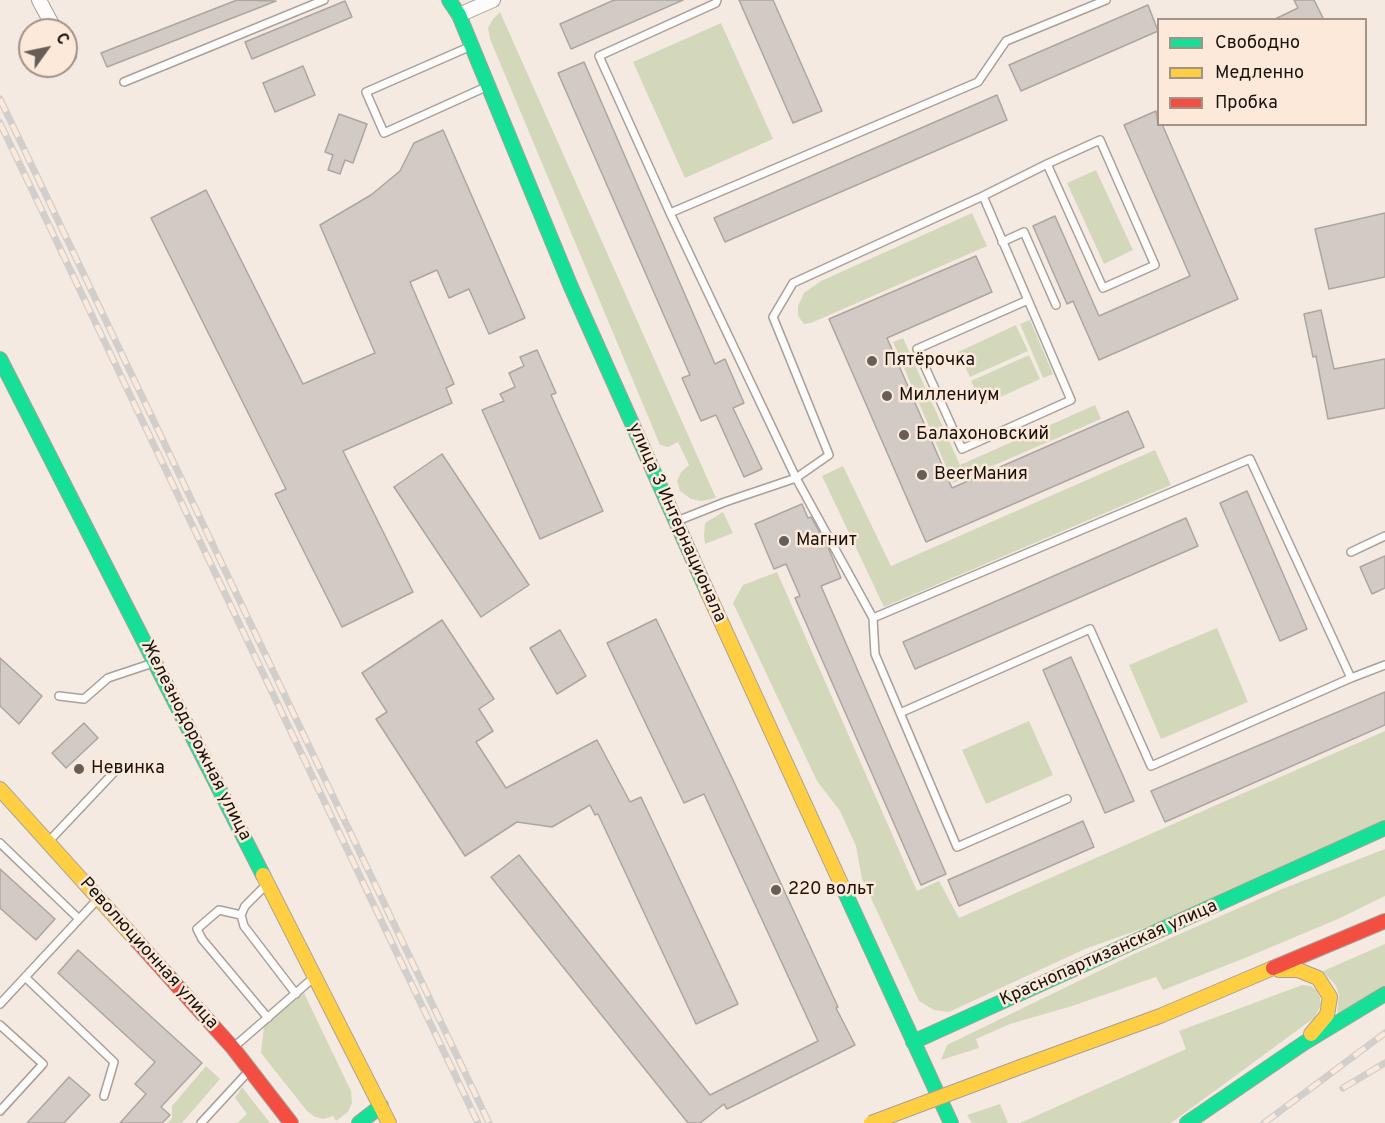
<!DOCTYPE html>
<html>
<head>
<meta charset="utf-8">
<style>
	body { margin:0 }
	#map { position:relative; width:1385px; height:1123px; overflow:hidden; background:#f4eae2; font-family:Overpass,sans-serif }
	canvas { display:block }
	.legend { position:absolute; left:1157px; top:18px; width:210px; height:108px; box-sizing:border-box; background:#fce9da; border:2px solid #a19388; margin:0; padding:8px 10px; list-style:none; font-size:18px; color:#19130e }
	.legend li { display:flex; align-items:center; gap:12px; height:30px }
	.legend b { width:30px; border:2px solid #a19388 }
	.north { position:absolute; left:18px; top:18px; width:60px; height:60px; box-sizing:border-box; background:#fce9da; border:2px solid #a19388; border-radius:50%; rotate:57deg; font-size:16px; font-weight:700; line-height:24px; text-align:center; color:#19130e }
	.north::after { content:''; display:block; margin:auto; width:21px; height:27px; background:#665e58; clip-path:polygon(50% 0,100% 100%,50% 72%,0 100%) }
</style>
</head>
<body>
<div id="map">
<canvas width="1385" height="1123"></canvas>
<ul class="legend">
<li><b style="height:8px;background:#16e098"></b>Свободно</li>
<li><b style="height:8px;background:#ffcf43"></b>Медленно</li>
<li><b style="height:8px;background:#f24e42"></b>Пробка</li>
</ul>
<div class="north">С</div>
</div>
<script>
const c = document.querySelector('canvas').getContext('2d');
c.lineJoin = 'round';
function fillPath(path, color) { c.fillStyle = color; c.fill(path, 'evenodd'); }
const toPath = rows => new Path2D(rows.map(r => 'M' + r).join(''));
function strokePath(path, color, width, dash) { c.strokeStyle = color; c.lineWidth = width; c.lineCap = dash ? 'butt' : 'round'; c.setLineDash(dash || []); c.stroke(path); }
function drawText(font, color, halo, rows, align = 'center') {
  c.font = font + ' Overpass,sans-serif'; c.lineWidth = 5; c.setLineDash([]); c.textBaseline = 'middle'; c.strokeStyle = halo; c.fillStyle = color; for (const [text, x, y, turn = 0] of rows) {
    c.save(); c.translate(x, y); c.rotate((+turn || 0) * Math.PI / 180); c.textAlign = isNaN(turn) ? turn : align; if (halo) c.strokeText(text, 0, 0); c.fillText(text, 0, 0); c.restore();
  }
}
fillPath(toPath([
	[500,12,716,498,701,501,691,499,680,491,677,481,681,472,689,465,678,442,668,447,660,445,490,39,488,28,493,19],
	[721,23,773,139,685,178,633,62],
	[1096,170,1133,250,1104,264,1067,183],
	[972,213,987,246,811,323,804,324,798,316,798,306,804,293,821,281],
	[1030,320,1053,374,1043,378,1020,324],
	[1016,325,1028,351,970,377,958,352],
	[903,338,960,465,1095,405,1101,419,953,483,893,342],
	[1029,355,1040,379,983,405,971,381],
	[1155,450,1171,485,884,607,822,476,843,466,891,566],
	[723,512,733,533,705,544,704,536,705,523],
	[777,572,917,891,939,881,959,918,1385,731,1385,823,1180,915,1085,949,949,1012,934,1010,919,1001,862,879,856,846,840,811,817,781,733,603,743,585],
	[1217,628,1248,702,1161,739,1129,665],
	[1029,721,1053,775,986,804,962,750],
	[1385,849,1385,896,1338,919,1245,958,1163,990,1156,977,1072,1006,1010,1024,976,1039,979,1048,941,1060,947,1045,1132,955,1282,889],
	[1385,944,1385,988,1337,1014,1339,995,1336,986,1323,971],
	[1302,985,1311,986,1316,990,1320,997,1321,1005,1314,1018,1171,1123,1020,1123,1186,1049,1179,1031],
	[304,993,351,1091,352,1103,348,1112,336,1121,333,1116,324,1119,315,1117,307,1111,261,1053,264,1026],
	[206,1066,220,1079,182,1123,168,1123,172,1118,172,1106],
	[242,1087,270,1123,237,1123,247,1114,235,1098],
	[1000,1104,1008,1123,972,1123,967,1115]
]), '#d4d8bb');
const building = toPath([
	[237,0,276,1,107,67,101,53,237,0],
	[614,0,683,0,571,49,560,24,614,0],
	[739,0,773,0,822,111,793,123,739,0],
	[1294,0,1314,0,1324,20,1273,20,1298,8,1294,0],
	[345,1,352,17,252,59,245,42,345,1],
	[1148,5,1158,31,1021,91,1009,65,1148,5],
	[584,62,715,364,725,359,744,403,733,408,762,469,744,477,716,415,701,421,682,378,690,375,558,73,584,62],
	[303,66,315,95,275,112,263,83,303,66],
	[997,95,1007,120,725,242,714,218,997,95],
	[1156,111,1158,124,1162,124,1238,299,1099,360,1073,301,1067,304,1033,226,1055,216,1099,316,1190,276,1124,125,1156,111],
	[339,114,367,124,353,163,345,160,340,174,328,170,333,155,325,152,339,114],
	[443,130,525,318,489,334,469,289,449,298,437,270,410,282,454,384,446,388,452,403,343,451,413,592,342,627,275,494,286,489,151,218,206,190,303,384,375,353,320,225,371,195,400,171,414,143,443,130],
	[1385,213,1385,277,1329,289,1315,229,1385,213],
	[976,256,992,292,887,338,952,488,1128,411,1144,447,926,542,829,319,976,256],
	[1321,310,1334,369,1385,359,1385,408,1328,419,1316,356,1313,357,1304,314,1321,310],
	[537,350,556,393,551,395,603,511,540,539,482,410,504,401,500,394,515,387,509,373,524,366,520,357,537,350],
	[442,454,529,585,481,617,394,487,442,454],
	[1247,491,1307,629,1280,641,1220,503,1247,491],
	[802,504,808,518,811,517,828,547,841,578,821,586,946,874,921,885,795,598,800,596,786,564,774,569,755,524,802,504],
	[1186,518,1198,546,915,669,903,642,1186,518],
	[1385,556,1385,588,1372,594,1360,567,1385,556],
	[656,619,733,780,838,1007,836,1008,855,1045,727,1109,724,1104,700,1123,688,1123,491,877,519,855,710,1095,818,1041,704,794,684,803,607,643,656,619],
	[442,620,494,699,479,709,493,731,476,742,506,788,597,740,630,802,641,797,738,1004,696,1024,598,814,595,815,590,805,552,827,517,822,465,856,376,719,387,712,362,673,442,620],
	[560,630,586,676,557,694,530,648,560,630],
	[1071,657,1134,801,1105,813,1043,670,1071,657],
	[0,658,42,696,19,724,0,706,0,658],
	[1385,692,1385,725,1165,822,1151,791,1385,692],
	[84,723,98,738,66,768,52,753,84,723],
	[1083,821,1094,847,959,906,948,880,1083,821],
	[0,869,55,919,36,940,0,908,0,869],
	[78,950,202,1063,161,1107,170,1115,162,1123,120,1123,146,1094,135,1084,155,1062,58,973,78,950],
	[69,1077,90,1095,64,1123,27,1123,69,1077]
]);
fillPath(building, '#d2cac5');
strokePath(building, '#aea5a1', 1.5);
const lane = toPath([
	[717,0,716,3,599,56,670,213,796,478,873,618,875,654,957,847,1067,799],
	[469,47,366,92,384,133,488,86],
	[124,82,324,0],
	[983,196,1047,164,1100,140,1155,265,1103,288,1047,164],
	[670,213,978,82,1006,41,1106,0],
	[1002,242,1024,232,1056,305],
	[677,521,725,502,796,478,829,455,773,317,793,283,983,196,1028,300,1071,400,962,449,917,349,1028,300],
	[1351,552,1385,536],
	[873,618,1250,459,1351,678,1385,665],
	[59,696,84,699,108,678,153,663],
	[900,713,1090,629,1151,766,1351,678],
	[50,840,119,767],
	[0,843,79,919],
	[266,885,245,906,241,915,244,926,296,994],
	[241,915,219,910,197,929,202,939,268,1018],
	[25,977,114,1062,104,1096],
	[0,1004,96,901],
	[0,1025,43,1064,0,1111],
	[235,1046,312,979],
	[201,1123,248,1072]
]);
const street = toPath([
	[39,0,55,30],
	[459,15,493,0],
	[66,50,69,56]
]);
const fast = toPath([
	[449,0,459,15,571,287,707,591],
	[0,359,263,875],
	[843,888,951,1123],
	[913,1042,1385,828],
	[359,1123,381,1106],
	[1187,1123,1304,1043,1385,994]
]);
const slow = toPath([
	[707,591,843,888],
	[0,789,136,940],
	[263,875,389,1123],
	[1279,970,1298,970,1318,978,1330,997,1327,1015,1311,1034],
	[1023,1066,1160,1016,1273,968]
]);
const jam = toPath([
	[136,940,233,1048,291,1123],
	[1273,968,1385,921]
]);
strokePath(lane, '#a8a099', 10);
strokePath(street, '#a8a099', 16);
strokePath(fast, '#a8a099', 16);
strokePath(slow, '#a8a099', 16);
strokePath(jam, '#a8a099', 16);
strokePath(lane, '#fdfcfb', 7);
strokePath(street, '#fdfcfb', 14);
strokePath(fast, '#16e098', 14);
strokePath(slow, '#ffcf43', 14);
strokePath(jam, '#f24e42', 14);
const rail = toPath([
	[0,99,489,1123],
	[0,123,478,1123],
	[1343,1088,1385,1063],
	[1264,1123,1385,1033]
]);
strokePath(rail, '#d1cecc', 7);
strokePath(rail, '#fce9da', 4.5, [14]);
const slowBridge = toPath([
	[871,1123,1023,1066]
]);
strokePath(slowBridge, '#a8a099', 16, []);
strokePath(slowBridge, '#ffcf43', 14);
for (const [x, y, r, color] of [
	[872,361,6,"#665e58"],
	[887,396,6,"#665e58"],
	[904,435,6,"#665e58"],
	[922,475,6,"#665e58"],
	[784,541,6,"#665e58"],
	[79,769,6,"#665e58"],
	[776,890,6,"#665e58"]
]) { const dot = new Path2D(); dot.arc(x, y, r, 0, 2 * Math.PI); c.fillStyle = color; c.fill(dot); strokePath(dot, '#fce9da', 2); }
drawText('18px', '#19130e', '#fce9da', [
	["Пятёрочка",884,361],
	["Миллениум",899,396],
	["Балахоновский",916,435],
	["BeerМания",934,475],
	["Магнит",796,541],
	["Невинка",91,769],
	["220 вольт",788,890]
], 'left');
drawText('18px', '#19130e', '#fce9da', [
	["улица 3 Интернационала",676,523,66],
	["Железнодорожная улица",195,741,63],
	["Революционная улица",148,954,48],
	["Краснопартизанская улица",1109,954,-24]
]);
</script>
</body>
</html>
